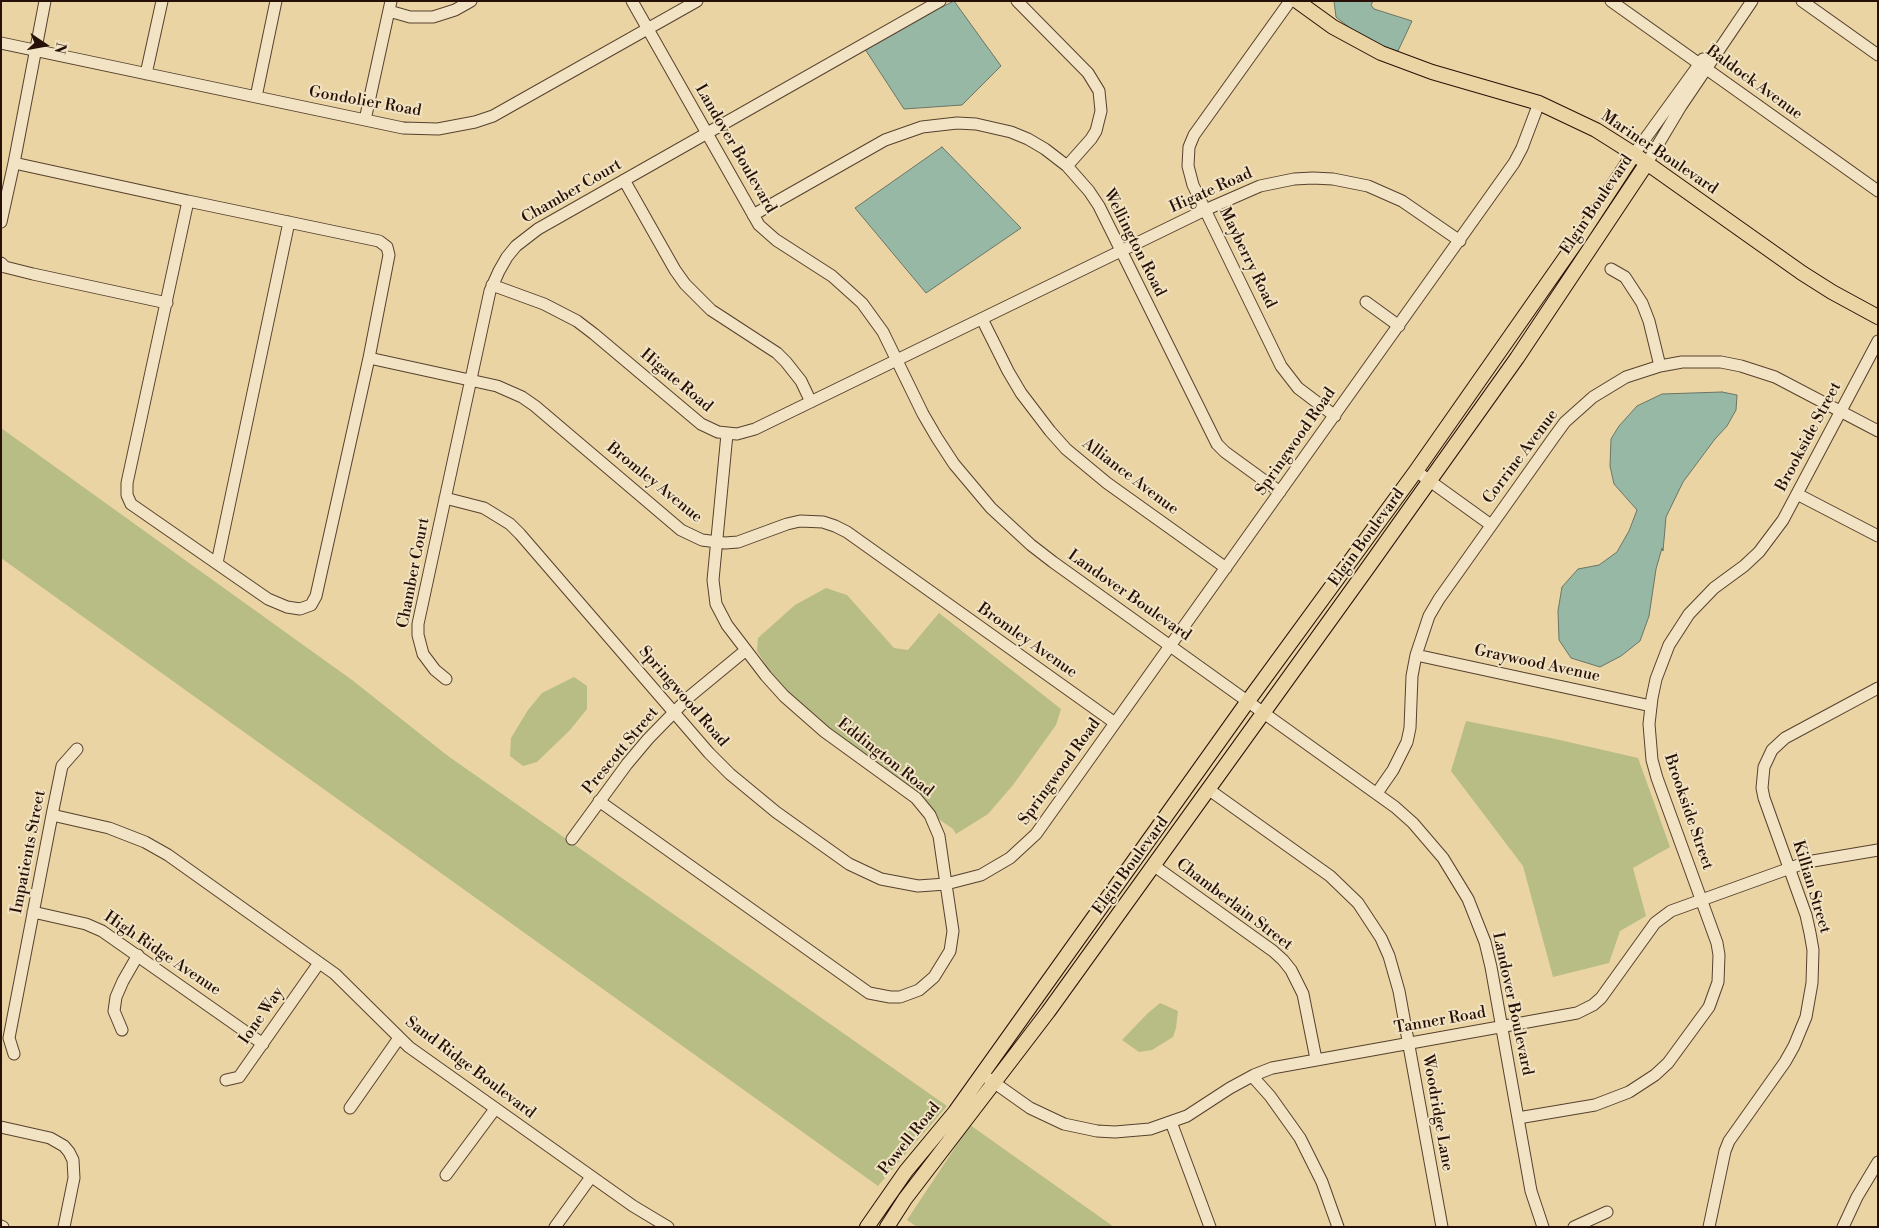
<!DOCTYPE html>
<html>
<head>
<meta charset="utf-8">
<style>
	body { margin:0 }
	#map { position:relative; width:1879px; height:1228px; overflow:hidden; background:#ead4a3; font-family:"Libre Bodoni",serif }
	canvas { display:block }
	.frame { position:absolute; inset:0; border:2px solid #261007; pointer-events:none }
	.north { position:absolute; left:20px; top:20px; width:50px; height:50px; -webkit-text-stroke:4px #f1e3c3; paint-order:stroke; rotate:102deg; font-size:14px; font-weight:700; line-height:20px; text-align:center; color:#261007 }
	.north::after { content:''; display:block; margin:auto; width:18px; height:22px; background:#261007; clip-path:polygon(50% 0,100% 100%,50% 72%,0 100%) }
</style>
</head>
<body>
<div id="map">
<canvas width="1879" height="1228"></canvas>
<div class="frame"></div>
<div class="north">N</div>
</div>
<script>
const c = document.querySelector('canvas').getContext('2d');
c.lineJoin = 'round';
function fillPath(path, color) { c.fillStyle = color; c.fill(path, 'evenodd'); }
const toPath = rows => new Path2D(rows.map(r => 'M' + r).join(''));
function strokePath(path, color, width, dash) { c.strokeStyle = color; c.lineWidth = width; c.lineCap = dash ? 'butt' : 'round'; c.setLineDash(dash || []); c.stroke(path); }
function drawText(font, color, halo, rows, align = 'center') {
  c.font = font + ' "Libre Bodoni",serif'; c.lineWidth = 4; c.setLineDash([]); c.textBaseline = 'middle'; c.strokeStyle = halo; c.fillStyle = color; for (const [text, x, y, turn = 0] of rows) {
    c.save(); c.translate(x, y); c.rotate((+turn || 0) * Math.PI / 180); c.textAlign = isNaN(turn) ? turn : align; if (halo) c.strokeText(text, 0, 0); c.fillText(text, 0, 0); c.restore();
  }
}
fillPath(toPath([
	[1,428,352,680,448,756,947,1106,878,1186,1,558],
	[826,588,847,595,894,648,908,650,939,613,1061,709,1056,725,1013,785,988,814,956,834,953,829,904,795,780,687,757,651,758,638,795,605],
	[574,677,587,686,587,709,570,730,537,762,523,766,510,756,511,738,528,710,542,693],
	[1466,721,1551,738,1638,758,1670,847,1633,868,1646,916,1620,931,1609,963,1553,977,1523,866,1451,771],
	[1160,1003,1178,1011,1176,1028,1173,1037,1152,1050,1139,1052,1122,1040,1147,1014],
	[970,1125,1114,1227,917,1227,907,1220]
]), '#b7bd85');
const water = toPath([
	[954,1,1001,66,962,105,904,109,863,46,954,1],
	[1334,1,1373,1,1371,5,1374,9,1412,21,1398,51,1377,47,1365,40,1336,17,1334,1],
	[942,147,1021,228,926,293,855,208,942,147],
	[1722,392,1737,395,1736,410,1727,426,1715,439,1683,482,1666,517,1663,551,1662,548,1656,569,1649,616,1640,641,1621,656,1600,667,1571,658,1559,640,1558,611,1562,587,1578,569,1599,565,1617,552,1629,531,1637,510,1614,484,1610,466,1611,439,1619,426,1637,406,1662,394,1722,392]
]);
fillPath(water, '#98b8a6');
strokePath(water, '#6a7566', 1);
const minor = toPath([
	[632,1,759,225,776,240,832,276,862,303,883,332,923,414,937,438,954,464,991,508,1031,545,1053,562,1395,807,1413,823,1443,858,1468,899,1485,942,1491,967,1531,1191,1543,1227],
	[1017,1,1088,73,1099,91,1101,111,1096,131,1091,139,1067,166],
	[1290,1,1194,135,1189,147,1188,166,1193,185,1281,366,1298,388,1335,416],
	[1611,1,1878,191],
	[1802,1,1878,55],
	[389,11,410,17,433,17,455,10,471,1],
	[1,43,403,128,438,129,475,122,493,116,697,1],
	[146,74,162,1],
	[256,97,276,1],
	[365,120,391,1],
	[1634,154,1703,59],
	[14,163,45,1],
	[1647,163,1681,106,1752,1],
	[624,180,675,270,685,284,711,310,777,353,786,362,801,381,811,402],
	[188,201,379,241,387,247,389,255,369,358,316,596,311,605,300,609,287,607,268,599,131,504,127,495,127,483,188,201],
	[753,215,885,140,922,127,957,123,976,124,1011,132,1028,139,1045,149,1067,166,1089,191,1099,206,1217,444,1225,452,1280,492],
	[1,222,14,163,188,201],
	[1,263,5,267,33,274,167,303],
	[1611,269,1625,277,1642,303,1649,321,1660,366],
	[492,285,544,304,577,321,594,334,701,424,718,432,737,434,755,429,1205,210,1260,186,1294,179,1313,178,1333,179,1368,186,1402,201,1460,241],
	[1366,302,1399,326],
	[982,319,1008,371,1021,393,1050,431,1066,449,1107,483,1226,568],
	[369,358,497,386,522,397,535,406,681,530,702,540,725,543,738,542,787,524,800,521,823,522,835,526,847,532,1115,723],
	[1416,471,1491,525],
	[1797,494,1878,536],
	[445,498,484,508,510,524,520,534,709,753,730,774,776,812,849,864,881,879,918,886,946,884,981,875,1010,858,1036,834,1514,163,1522,148,1539,103],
	[217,563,289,222],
	[1416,655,1651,706],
	[446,679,435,670,423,654,418,635,418,624,490,291,499,271,507,257,516,246,538,229,940,1],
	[1208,789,1330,876,1358,903,1381,938,1389,956,1399,991,1442,1227],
	[1377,793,1393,770,1407,742,1410,728,1412,676,1416,655,1429,616,1439,599,1554,437,1565,422,1593,397,1626,377,1660,366,1682,362,1721,362,1741,366,1775,377,1878,431],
	[599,801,869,993,890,997,900,997,919,990,934,977,950,951,953,931,946,884,939,836,930,815,916,798,825,732,784,696,766,676,727,625,716,604,713,580,727,434],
	[52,815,109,828,145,842,168,855,335,974,409,1047,633,1206,668,1227],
	[572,839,627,764,648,739,689,697,746,650],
	[1153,865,1273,951,1283,960,1291,970,1303,994,1316,1059],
	[33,912,86,924,102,931,263,1044],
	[122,1030,114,1011,116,997,123,981,138,955],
	[14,1054,9,1038,52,815,62,766,77,749],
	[982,1074,1030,1108,1064,1124,1097,1131,1115,1132,1150,1129,1187,1116,1230,1088,1254,1075,1272,1068,1577,1013,1593,1005,1601,998,1655,923,1671,911,1807,862,1878,850],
	[1253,1077,1270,1096,1300,1138,1322,1182,1338,1227],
	[226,1080,239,1077,319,963],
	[350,1108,399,1038],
	[1518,1118,1595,1105,1629,1092,1655,1075,1668,1063,1709,1007,1718,982,1719,955,1717,943,1657,778,1652,760,1649,724,1652,698,1656,679,1669,645,1689,614,1714,588,1744,566,1759,552,1783,520,1878,341],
	[1171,1122,1210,1227],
	[1,1127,50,1138,64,1146,69,1152,73,1160,74,1178,64,1227],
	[446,1175,495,1109],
	[1,1226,3,1227],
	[555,1227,591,1177],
	[1574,1227,1607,1212],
	[1709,1227,1725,1151,1729,1141,1785,1062,1794,1046,1806,1017,1812,983,1813,950,1810,933,1806,915,1764,798,1762,788,1764,767,1772,750,1785,738,1878,688],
	[1843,1227,1857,1197,1878,1162]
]);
const major = toPath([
	[1297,1,1333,27,1381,53,1432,72,1539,103,1596,130,1634,154,1802,273,1832,292,1878,317],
	[867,1227,906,1171,955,1112,1248,701,1416,471,1579,238,1634,154],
	[887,1227,905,1199,1048,1012,1369,566,1517,358,1647,163]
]);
strokePath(minor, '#57412e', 13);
strokePath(major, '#261007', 16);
strokePath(minor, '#f1e3c3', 11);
strokePath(major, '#ead4a3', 14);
drawText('16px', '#261007', '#f1e3c3', [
	["Baldock Avenue",1754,83,36],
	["Gondolier Road",365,102,10],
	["Landover Boulevard",735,149,60],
	["Mariner Boulevard",1659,153,34],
	["Higate Road",1211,191,-24],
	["Chamber Court",572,192,-30],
	["Elgin Boulevard",1597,205,-56],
	["Wellington Road",1134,243,63],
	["Mayberry Road",1247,258,64],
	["Higate Road",676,381,40],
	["Brookside Street",1809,437,-62],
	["Springwood Road",1296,442,-55],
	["Corrine Avenue",1521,457,-53],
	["Alliance Avenue",1130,477,37],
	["Bromley Avenue",654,483,39],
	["Elgin Boulevard",1367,538,-54],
	["Chamber Court",414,573,-79],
	["Landover Boulevard",1129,596,35],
	["Bromley Avenue",1027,641,35],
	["Graywood Avenue",1537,664,12],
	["Springwood Road",683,697,49],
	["Prescott Street",621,751,-50],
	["Eddington Road",885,758,38],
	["Springwood Road",1060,772,-54],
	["Brookside Street",1688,812,71],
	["Impatients Street",29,852,-79],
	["Elgin Boulevard",1131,866,-54],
	["Killian Street",1811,887,73],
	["Chamberlain Street",1234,905,37],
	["High Ridge Avenue",162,954,34],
	["Landover Boulevard",1512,1004,78],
	["Ione Way",262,1016,-55],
	["Tanner Road",1440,1021,-10],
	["Sand Ridge Boulevard",470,1068,37],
	["Woodridge Lane",1437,1113,80],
	["Powell Road",910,1139,-51]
]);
</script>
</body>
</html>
